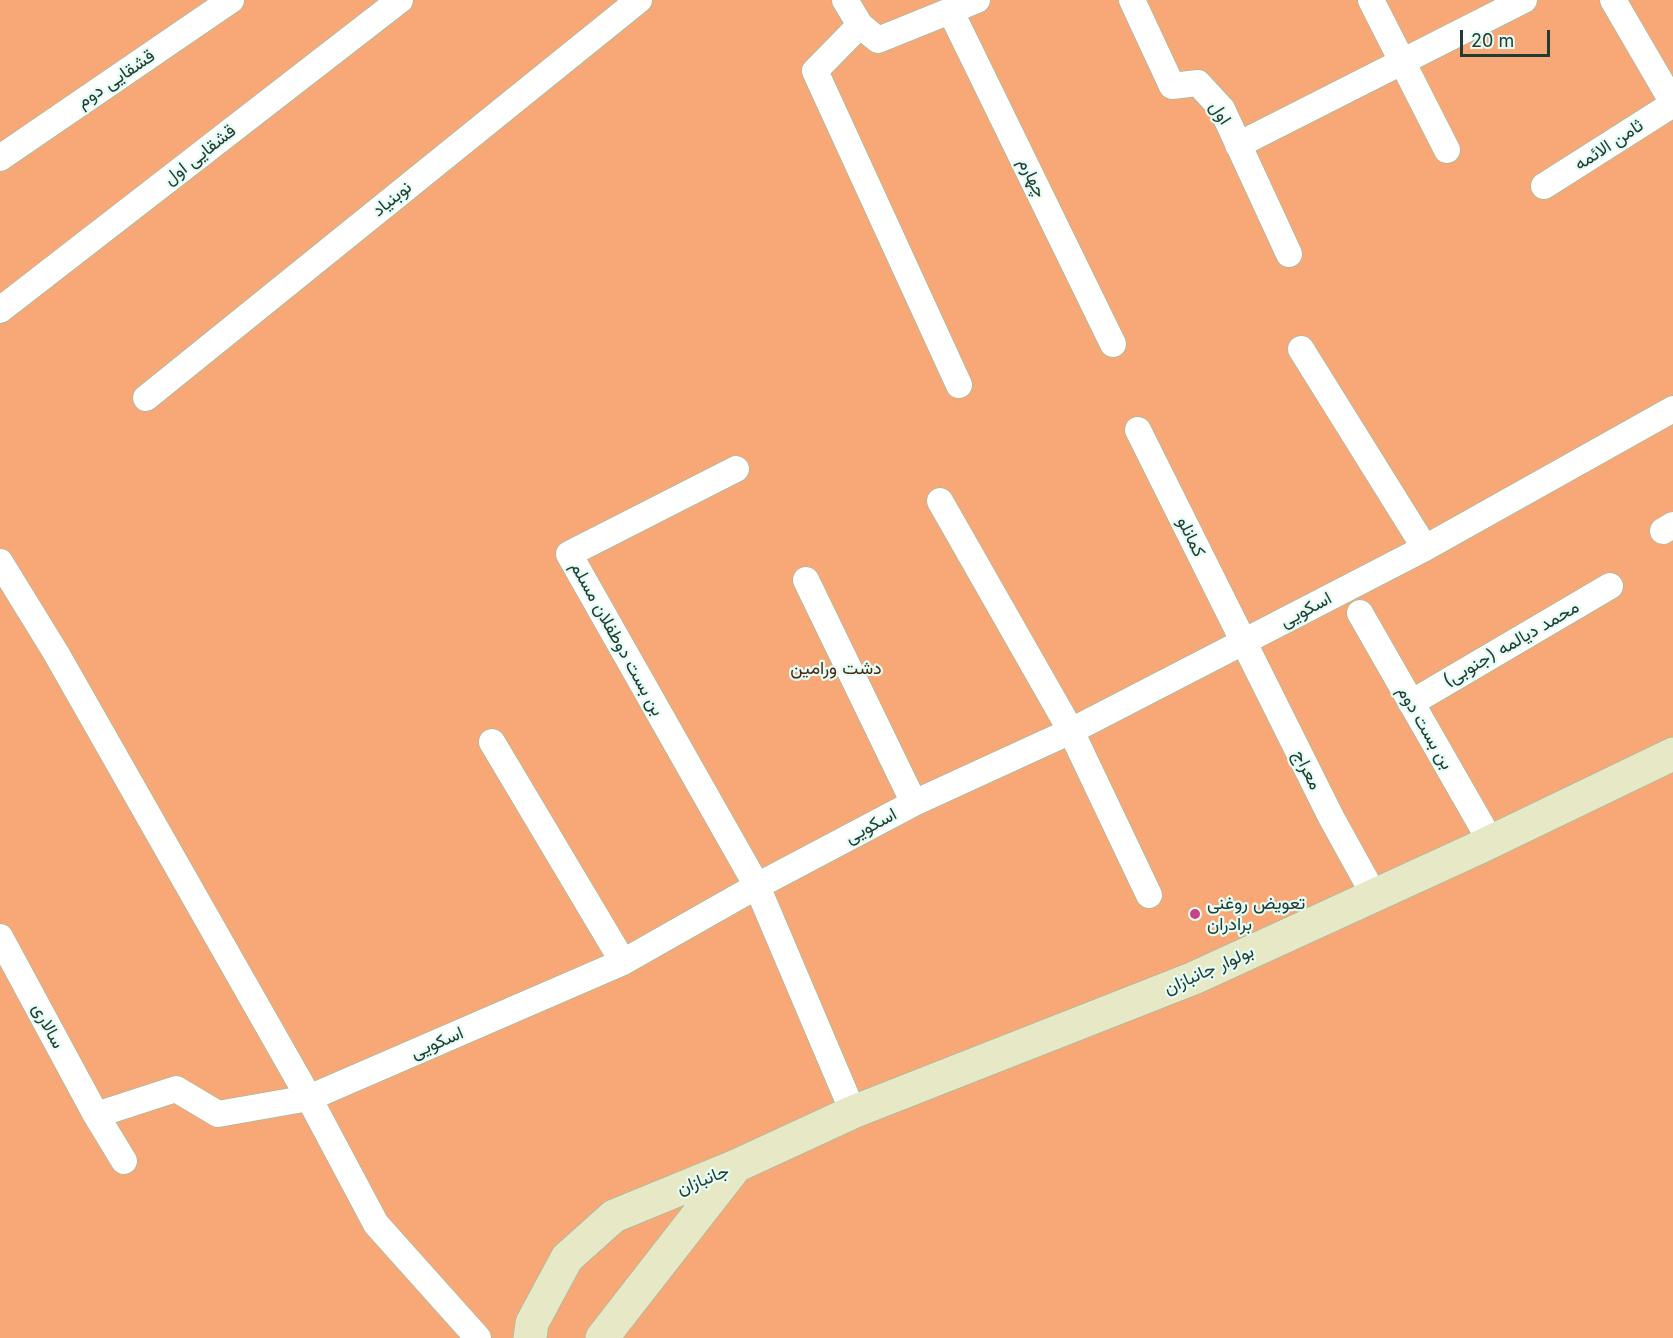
<!DOCTYPE html>
<html>
<head>
<meta charset="utf-8">
<style>
	body { margin:0 }
	#map { position:relative; width:1673px; height:1338px; overflow:hidden; background:#bbf8e4; font-family:Inter,sans-serif }
	canvas { display:block }
	.scale { position:absolute; left:1460px; top:30px; width:90px; height:27px; box-sizing:border-box; border:3px solid #223b33; border-top:0; padding-left:8px; font-size:18px; line-height:21px; white-space:nowrap; color:#223b33; -webkit-text-stroke:4px #e5fdf4; paint-order:stroke }
</style>
</head>
<body>
<div id="map">
<canvas width="1673" height="1338"></canvas>
<div class="scale">20 m</div>
</div>
<script>
const c = document.querySelector('canvas').getContext('2d');
c.lineJoin = 'round';
function fillPath(path, color) { c.fillStyle = color; c.fill(path, 'evenodd'); }
const toPath = rows => new Path2D(rows.map(r => 'M' + r).join(''));
function strokePath(path, color, width, dash) { c.strokeStyle = color; c.lineWidth = width; c.lineCap = dash ? 'butt' : 'round'; c.setLineDash(dash || []); c.stroke(path); }
function drawText(font, color, halo, rows, align = 'center') {
  c.font = font + ' Inter,Vazirmatn,sans-serif'; c.lineWidth = 4.5; c.setLineDash([]); c.textBaseline = 'middle'; c.strokeStyle = halo; c.fillStyle = color; for (const [text, x, y, turn = 0] of rows) {
    c.save(); c.translate(x, y); c.rotate((+turn || 0) * Math.PI / 180); c.textAlign = isNaN(turn) ? turn : align; if (halo) c.strokeText(text, 0, 0); c.fillText(text, 0, 0); c.restore();
  }
}
fillPath(toPath([
	[0,0,1673,0,1673,1338,0,1338]
]), '#f8a877');
const minor = toPath([
	[845,0,860,25,878,40,977,0],
	[1132,0,1172,86,1198,83,1222,109,1289,254],
	[1371,0,1447,150],
	[1613,0,1673,103],
	[951,12,1113,344],
	[860,25,815,71,959,385],
	[1238,145,1524,0],
	[0,158,231,0],
	[1544,186,1673,104],
	[0,310,400,0],
	[1301,349,1425,548],
	[146,398,639,0],
	[1138,430,1331,817,1374,895],
	[736,469,569,554,757,886,853,1112],
	[940,501,1071,731,1149,895],
	[1663,531,1673,525],
	[0,562,56,653,309,1098,376,1224,478,1338],
	[806,580,914,803],
	[1360,613,1491,842],
	[1411,703,1610,586],
	[492,742,623,962],
	[0,937,96,1115],
	[124,1161,96,1115,176,1089,218,1114,309,1098,623,962,757,886,914,803,1071,731,1425,548,1673,409]
]);
const secondary = toPath([
	[736,1166,853,1112,1194,978,1480,847,1673,754],
	[530,1338,532,1323,567,1258,614,1216,736,1166,602,1338]
]);
strokePath(minor, '#83beab', 27);
strokePath(secondary, '#83beab', 34);
strokePath(minor, '#fff', 26);
strokePath(secondary, '#e7e8c5', 33);
for (const [x, y, r, color] of [
	[1195,914,6,"#c74387"]
]) { const dot = new Path2D(); dot.arc(x, y, r, 0, 2 * Math.PI); c.fillStyle = color; c.fill(dot); strokePath(dot, '#e5fdf4', 2); }
drawText('18px', '#223b33', '#e5fdf4', [
	["قشقایی دوم",116,79,-34],
	["اول",1220,113,57],
	["ثامن الائمه",1609,145,-33],
	["قشقایی اول",200,155,-38],
	["چهارم",1032,178,64],
	["نوبنیاد",392,199,-39],
	["کمانلو",1191,537,64],
	["اسکویی",1306,610,-28],
	["بن بست دوطفلان مسلم",617,639,61],
	["محمد دیالمه (جنوبی)",1511,644,-30],
	["بن بست دوم",1425,728,60],
	["معراج",1307,770,63],
	["اسکویی",871,826,-28],
	["بولوار جانبازان",1209,970,-24],
	["سالاری",48,1026,62],
	["اسکویی",437,1043,-23],
	["جانبازان",703,1180,-21]
]);
drawText('18px', '#4a2a15', '#e5fdf4', [
	["دشت ورامین",836,669]
]);
drawText('18px', '#223b33', '#e5fdf4', [
	["تعویض روغنی",1207,904],
	["برادران",1207,925]
], 'left');
</script>
</body>
</html>
